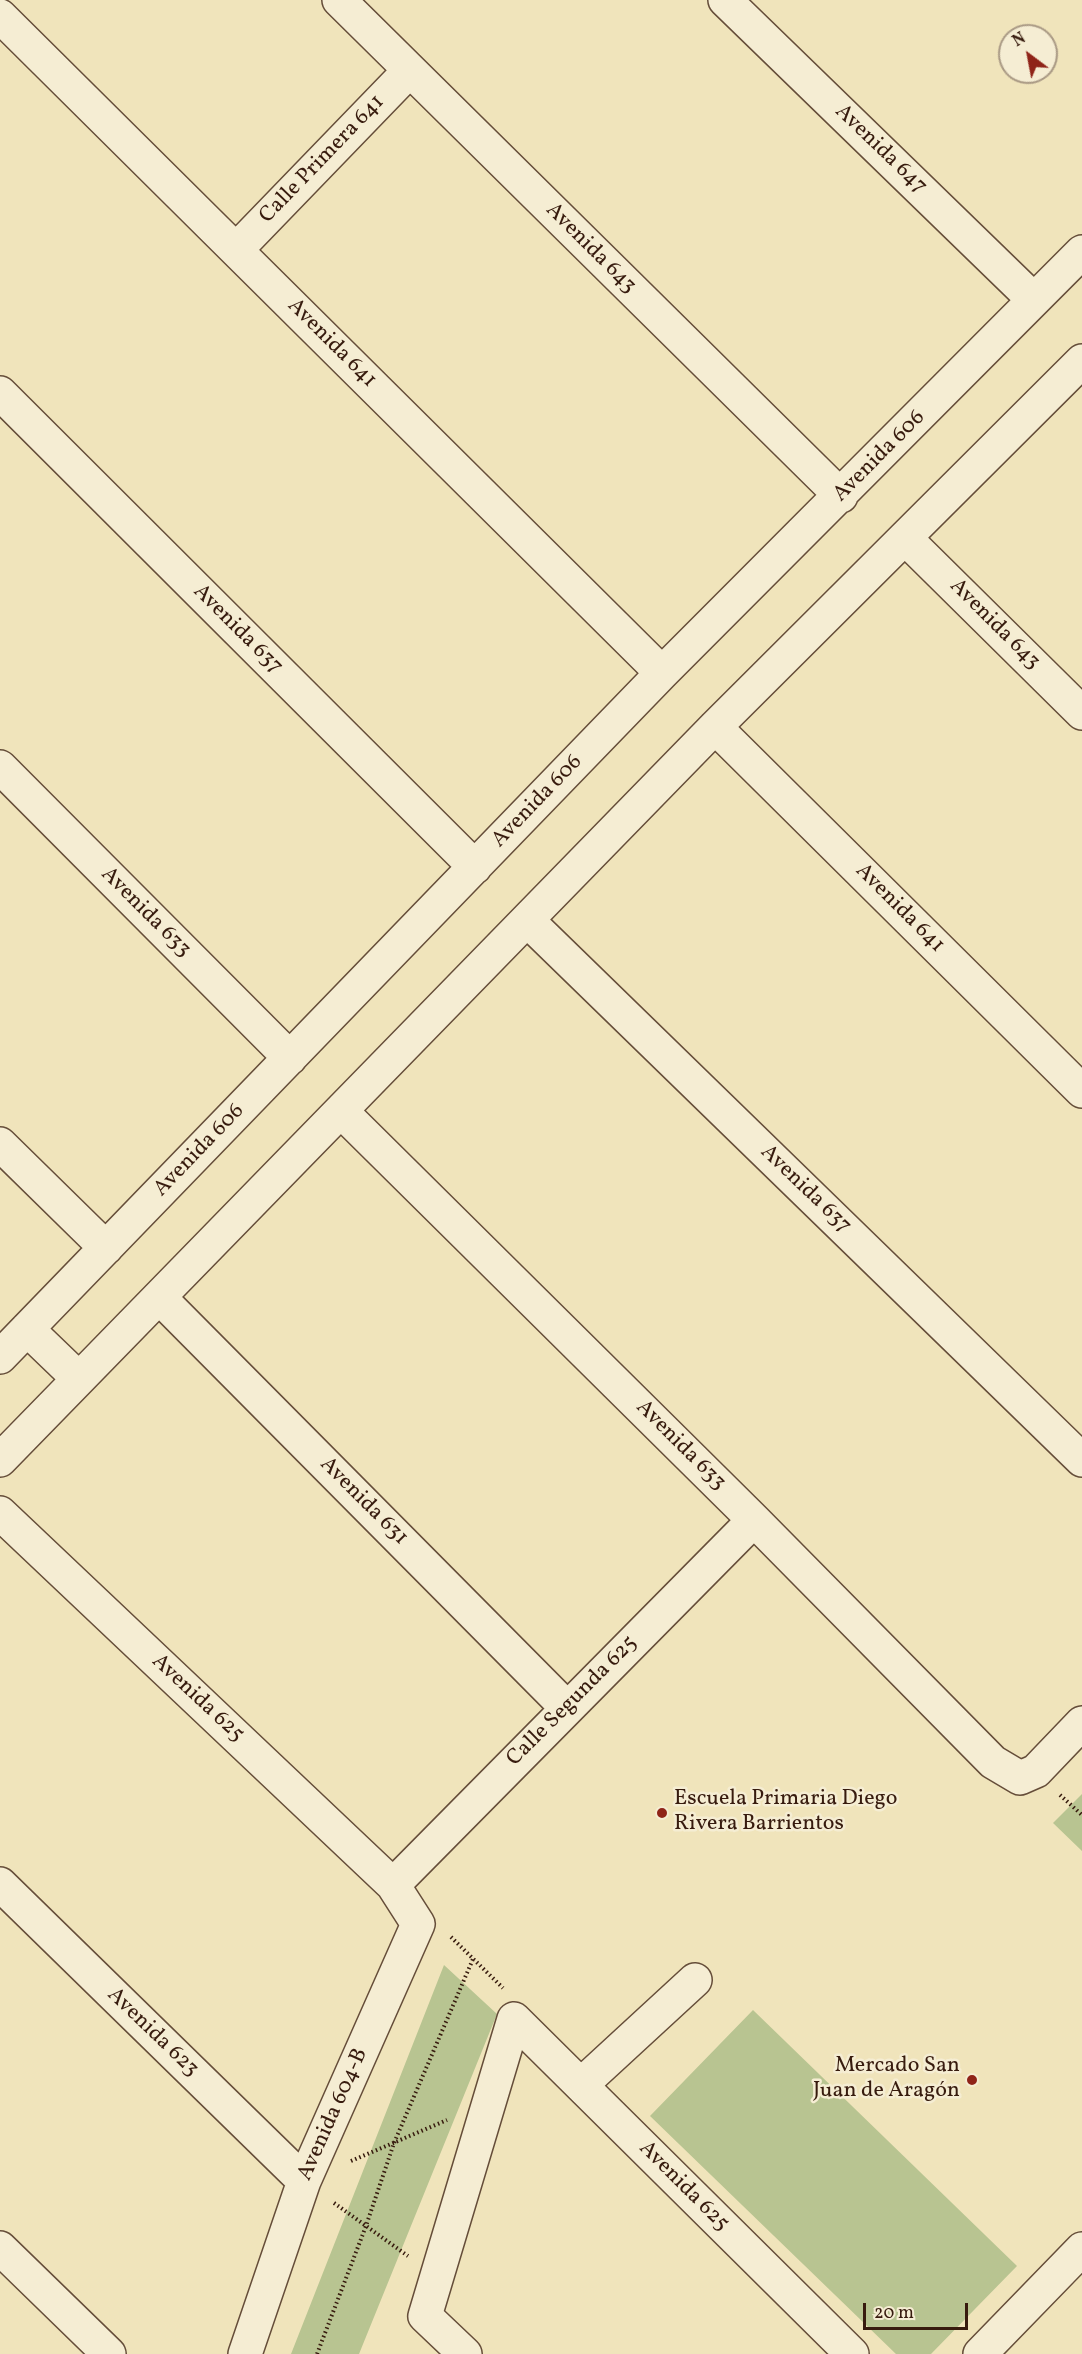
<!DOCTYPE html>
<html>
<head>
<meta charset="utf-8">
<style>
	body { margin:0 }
	#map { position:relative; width:1082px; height:2354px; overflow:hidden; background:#f0e4bb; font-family:Vollkorn,serif }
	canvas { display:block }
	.north { position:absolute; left:998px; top:24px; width:60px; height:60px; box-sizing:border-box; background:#f5edd3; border:2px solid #a99984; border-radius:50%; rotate:328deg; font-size:16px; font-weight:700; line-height:24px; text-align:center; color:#371b0e }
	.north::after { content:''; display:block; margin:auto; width:21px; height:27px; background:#8f2418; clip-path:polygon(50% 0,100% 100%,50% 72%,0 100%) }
	.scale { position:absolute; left:863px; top:2303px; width:105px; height:27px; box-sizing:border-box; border:3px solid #371b0e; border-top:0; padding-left:8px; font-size:18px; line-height:21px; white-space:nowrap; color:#371b0e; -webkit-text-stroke:4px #f5edd3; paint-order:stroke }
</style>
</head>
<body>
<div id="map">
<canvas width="1082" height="2354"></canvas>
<div class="north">N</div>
<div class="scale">20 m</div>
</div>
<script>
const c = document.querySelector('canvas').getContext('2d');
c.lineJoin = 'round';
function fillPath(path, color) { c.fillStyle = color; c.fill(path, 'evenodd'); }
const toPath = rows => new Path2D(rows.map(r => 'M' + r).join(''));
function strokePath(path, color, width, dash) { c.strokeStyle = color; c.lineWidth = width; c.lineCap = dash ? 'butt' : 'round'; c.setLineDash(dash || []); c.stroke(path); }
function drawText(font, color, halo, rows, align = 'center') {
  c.font = font + ' Vollkorn,serif'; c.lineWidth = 5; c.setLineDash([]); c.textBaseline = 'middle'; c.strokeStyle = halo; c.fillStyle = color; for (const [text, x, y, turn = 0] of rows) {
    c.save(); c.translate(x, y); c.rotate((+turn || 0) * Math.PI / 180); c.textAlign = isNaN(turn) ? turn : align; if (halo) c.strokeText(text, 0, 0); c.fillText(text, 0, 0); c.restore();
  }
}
fillPath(toPath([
	[1082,1794,1082,1851,1053,1823],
	[444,1965,497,2014,359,2354,291,2354],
	[753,2010,1017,2266,931,2354,896,2354,650,2116]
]), '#b8c491');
const minor = toPath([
	[339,0,841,496],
	[725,0,1034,300],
	[0,16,662,673],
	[236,250,409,71],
	[0,393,475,867],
	[905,538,1082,713],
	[715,727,1082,1091],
	[0,767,290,1058],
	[527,920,1082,1460],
	[341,1111,754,1520,993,1762,1020,1778,1036,1771,1082,1723],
	[0,1144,106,1248],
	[159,1297,567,1708],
	[27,1329,79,1379],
	[0,1357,662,673,1082,252],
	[0,1460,715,727,1082,361],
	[0,1513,393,1885,418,1924,304,2181,245,2354],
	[0,1884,304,2181],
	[393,1885,754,1520],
	[581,2085,695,1980],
	[0,2248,109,2354],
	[465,2354,425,2316,514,2019,852,2354],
	[980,2354,1082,2249]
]);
strokePath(minor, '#654d39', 36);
strokePath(toPath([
	[1060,1795,1082,1815],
	[451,1937,503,1988],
	[351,2161,447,2120],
	[334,2203,408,2256],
	[317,2354,366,2226,394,2143,473,1959]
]), '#371b0e', 4, [1.5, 3]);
strokePath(minor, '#f5edd3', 33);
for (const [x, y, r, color] of [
	[662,1813,6,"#8f2418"],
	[972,2080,6,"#8f2418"]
]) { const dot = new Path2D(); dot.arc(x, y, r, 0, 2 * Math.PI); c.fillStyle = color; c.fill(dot); strokePath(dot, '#f5edd3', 2); }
drawText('22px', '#371b0e', '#f5edd3', [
	["Avenida 647",880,150,44],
	["Calle Primera 641",323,160,-46],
	["Avenida 643",590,249,45],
	["Avenida 641",331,344,45],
	["Avenida 606",880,457,-45],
	["Avenida 643",994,625,45],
	["Avenida 637",237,630,45],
	["Avenida 606",538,802,-46],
	["Avenida 641",899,909,45],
	["Avenida 633",145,913,45],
	["Avenida 606",200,1151,-46],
	["Avenida 637",805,1190,44],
	["Avenida 633",680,1446,45],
	["Avenida 631",363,1502,45],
	["Avenida 625",197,1699,43],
	["Calle Segunda 625",573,1702,-45],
	["Avenida 623",152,2033,44],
	["Avenida 604-B",334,2115,-66],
	["Avenida 625",683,2187,45]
]);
drawText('22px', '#371b0e', '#f5edd3', [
	["Escuela Primaria Diego",674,1800],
	["Rivera Barrientos",674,1825],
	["Mercado San",960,2067,"right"],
	["Juan de Aragón",960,2092,"right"]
], 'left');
</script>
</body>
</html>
